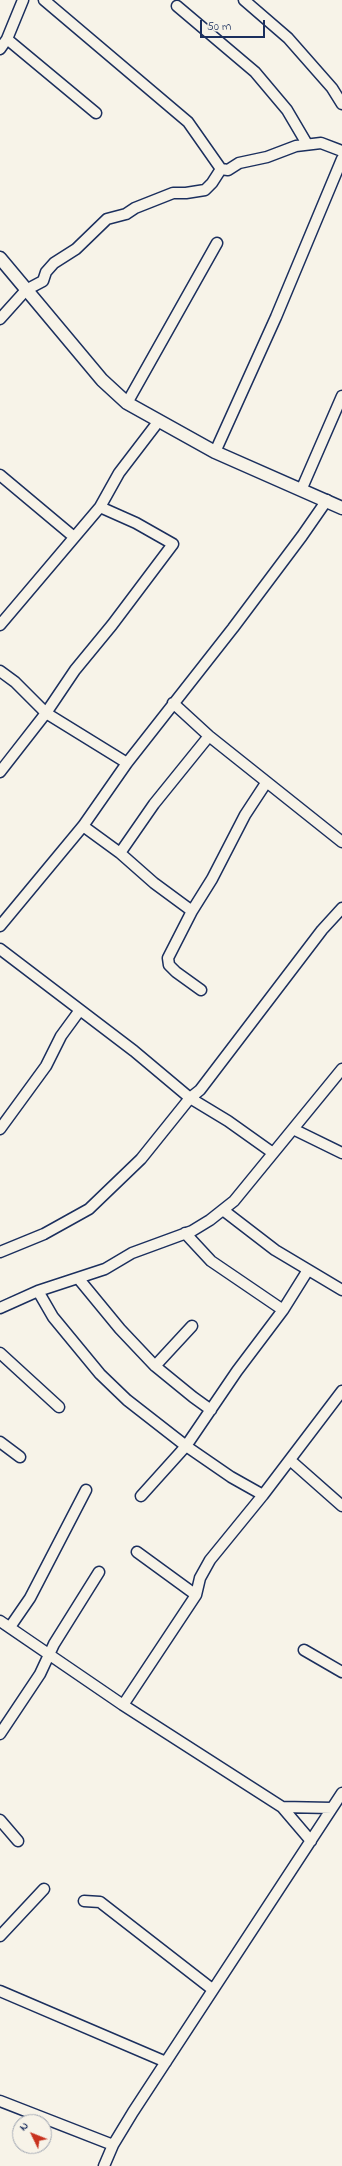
<!DOCTYPE html>
<html>
<head>
<meta charset="utf-8">
<style>
	body { margin:0 }
	#map { position:relative; width:342px; height:2166px; overflow:hidden; background:#f7f3e8; font-family:"Indie Flower",sans-serif }
	canvas { display:block }
	.north { position:absolute; left:12px; top:2114px; width:40px; height:40px; box-sizing:border-box; background:#f7f3e8; border:1px solid #9fa5b1; border-radius:50%; rotate:313deg; font-size:11px; font-weight:700; line-height:16px; text-align:center; color:#1b2f5e }
	.north::after { content:''; display:block; margin:auto; width:14px; height:18px; background:#c8321e; clip-path:polygon(50% 0,100% 100%,50% 72%,0 100%) }
	.scale { position:absolute; left:200px; top:20px; width:65px; height:18px; box-sizing:border-box; border:2px solid #1b2f5e; border-top:0; padding-left:5px; font-size:12px; line-height:14px; white-space:nowrap; color:#1b2f5e; -webkit-text-stroke:3px #f7f3e8; paint-order:stroke }
</style>
</head>
<body>
<div id="map">
<canvas width="342" height="2166"></canvas>
<div class="north">N</div>
<div class="scale">50 m</div>
</div>
<script>
const c = document.querySelector('canvas').getContext('2d');
c.lineJoin = 'round';
const toPath = rows => new Path2D(rows.map(r => 'M' + r).join(''));
function strokePath(path, color, width, dash) { c.strokeStyle = color; c.lineWidth = width; c.lineCap = dash ? 'butt' : 'round'; c.setLineDash(dash || []); c.stroke(path); }
const minor = toPath([
	[44,0,188,122,221,169],
	[244,0,288,38,332,88,342,104],
	[177,6,255,72,287,110,307,144],
	[7,39,96,113],
	[0,49,7,39,23,0],
	[0,319,26,290,43,281,46,272,54,263,76,249,107,219,126,214,135,208,173,193,186,193,205,190,212,183,221,169,228,170,239,163,267,157,296,146,321,143,342,151],
	[127,403,217,243],
	[215,452,276,317,342,159],
	[0,475,74,537],
	[302,488,342,396],
	[0,625,100,507,119,473,158,422],
	[0,671,15,682,46,713,127,763],
	[173,703,209,736,342,842],
	[0,772,46,713,75,670,112,625,173,544,136,523,100,507],
	[83,826,120,853,154,883,192,911],
	[120,853,154,804,209,736],
	[0,926,83,826,127,763,233,628,302,536,327,500],
	[0,949,134,1051,190,1098,228,1121,273,1153],
	[201,990,176,972,169,965,168,958,192,911,212,879,245,815,266,783],
	[190,1098,200,1090,322,930,342,908],
	[0,1129,46,1066,61,1036,80,1010],
	[293,1129,342,1153],
	[223,1210,275,1250,342,1290],
	[185,1233,211,1261,283,1310],
	[0,1252,44,1234,89,1209,141,1159,190,1098],
	[78,1278,120,1329,155,1366,193,1397,211,1410],
	[38,1291,53,1317,100,1374,127,1400,186,1446,231,1477,263,1495],
	[0,1308,38,1291,105,1269,132,1253,192,1231,210,1220,234,1201,342,1069],
	[0,1353,59,1407],
	[155,1366,192,1326],
	[0,1442,20,1457],
	[290,1460,342,1506],
	[141,1496,186,1446,237,1371,283,1310,308,1270],
	[137,1552,196,1595],
	[0,1621,123,1705,282,1807,311,1841],
	[10,1627,30,1598,86,1490],
	[304,1650,342,1672],
	[123,1705,196,1595,200,1578,210,1560,263,1495,342,1391],
	[0,1734,40,1674,54,1644,99,1572],
	[282,1807,332,1808],
	[0,1820,18,1841],
	[84,1901,100,1902,212,1989],
	[0,1936,44,1889],
	[0,1991,166,2062],
	[0,2101,113,2145],
	[104,2166,113,2145,133,2112,342,1793]
]);
const tertiary = toPath([
	[0,258,102,380,127,403,215,452,342,508]
]);
strokePath(minor, '#1b2f5e', 13);
strokePath(tertiary, '#1b2f5e', 15);
strokePath(minor, '#f7f3e8', 10);
strokePath(tertiary, '#f7f3e8', 12);
</script>
</body>
</html>
